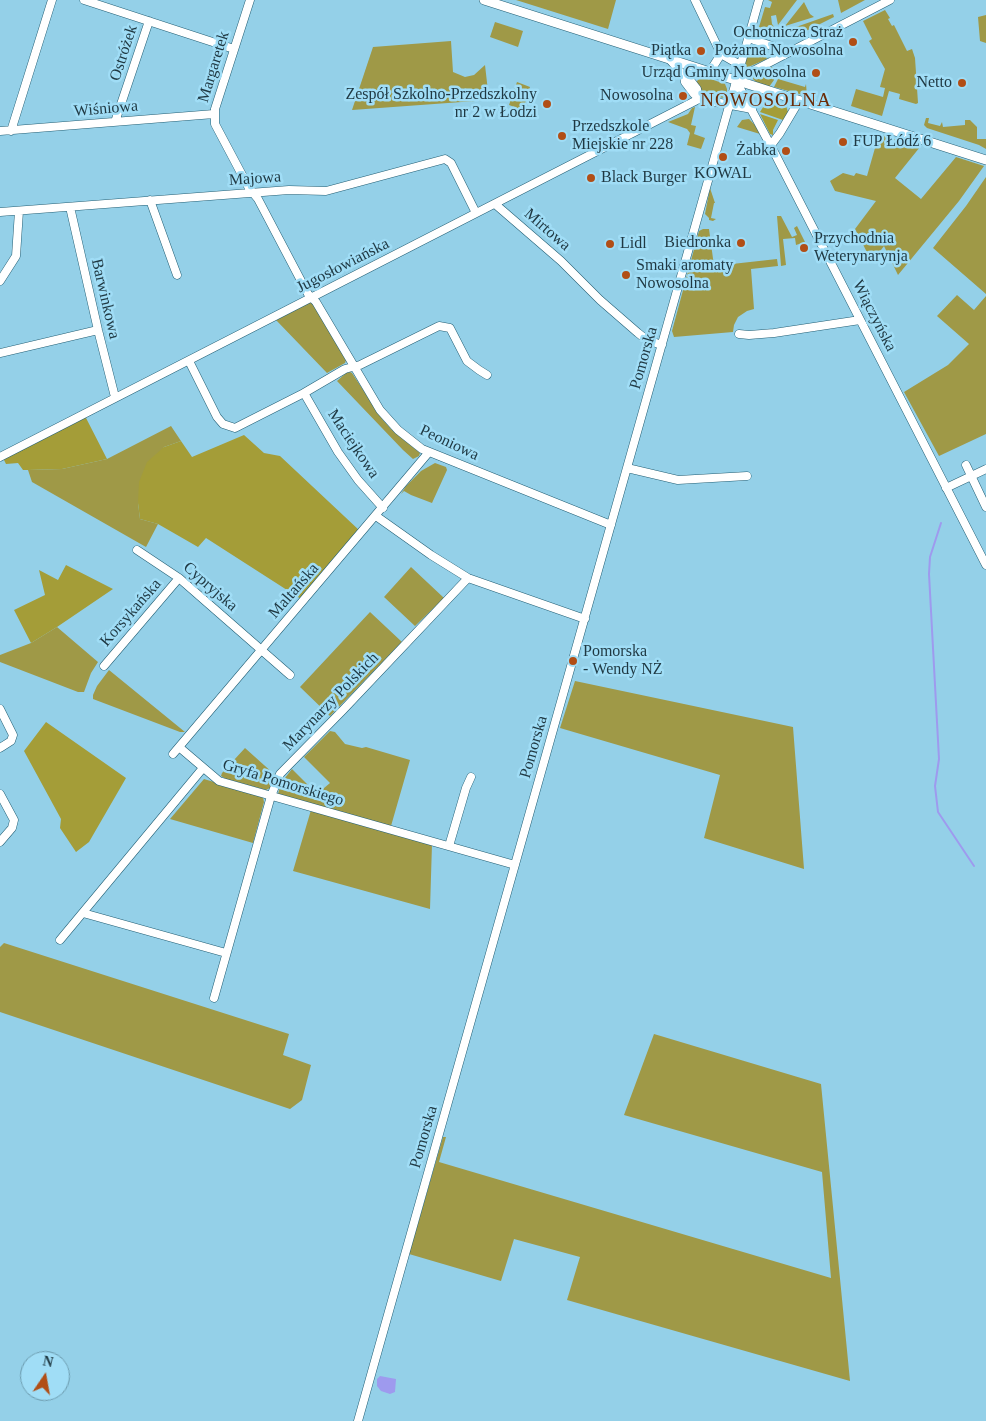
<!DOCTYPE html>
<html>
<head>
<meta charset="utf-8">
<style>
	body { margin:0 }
	#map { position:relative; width:986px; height:1421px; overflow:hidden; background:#94d0e8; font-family:"Times New Roman",serif }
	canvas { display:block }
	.north { position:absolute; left:20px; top:1351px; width:50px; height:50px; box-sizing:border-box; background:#a0ddf6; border:1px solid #6c9bae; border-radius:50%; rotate:12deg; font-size:14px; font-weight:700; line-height:20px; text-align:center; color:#1f3842 }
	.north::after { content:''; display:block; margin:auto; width:18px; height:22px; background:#b14e16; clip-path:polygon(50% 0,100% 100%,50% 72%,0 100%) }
</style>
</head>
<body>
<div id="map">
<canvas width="986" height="1421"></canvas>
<div class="north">N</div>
</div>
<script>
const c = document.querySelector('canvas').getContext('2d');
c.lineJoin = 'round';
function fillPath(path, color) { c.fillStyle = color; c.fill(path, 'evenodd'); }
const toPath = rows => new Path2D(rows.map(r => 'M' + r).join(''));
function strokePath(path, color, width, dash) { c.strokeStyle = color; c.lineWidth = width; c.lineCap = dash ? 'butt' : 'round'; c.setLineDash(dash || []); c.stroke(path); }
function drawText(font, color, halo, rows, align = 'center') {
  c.font = font + ' "Times New Roman",serif'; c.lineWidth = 5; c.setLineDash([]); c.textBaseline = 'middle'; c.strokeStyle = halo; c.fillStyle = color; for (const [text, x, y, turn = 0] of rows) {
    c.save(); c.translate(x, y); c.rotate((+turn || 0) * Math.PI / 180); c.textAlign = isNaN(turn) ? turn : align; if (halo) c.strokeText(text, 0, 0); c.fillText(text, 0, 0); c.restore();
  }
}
fillPath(toPath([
	[516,0,616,0,608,29],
	[768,0,797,0,778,25,776,15,771,16,772,24,775,28,774,32,759,27,765,7,770,8,772,2],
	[838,0,865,0,841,13],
	[804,2,810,14,814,17,785,26],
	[885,10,890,18,888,19,892,26,894,25,907,51,912,49,915,58,918,103,916,104,899,99,900,94,889,91,882,116,851,106,856,89,883,97,885,88,880,87,885,69,869,41,872,39,863,21],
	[833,14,834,17,792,38,779,33],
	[986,15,986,43,980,41,978,17],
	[495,22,523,31,518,47,490,37],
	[451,41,453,72,465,77,474,75,485,65,489,100,352,110,373,47],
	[747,50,765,55,767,59,746,68,744,65],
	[770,66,775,69,774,80,769,87,756,82,753,79,754,75],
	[702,76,725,84,727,89,727,98,704,96,695,83],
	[778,79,805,87,806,84,807,96,774,87],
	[517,82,530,87,523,110,509,105],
	[695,107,691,125,696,126,694,134,705,138,701,149,687,145,690,133,687,129,668,122,688,114,692,108],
	[926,118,929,118,928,123,940,126,942,122,943,127,965,125,965,120,970,120,977,127,977,139,986,139,986,149,979,145,927,128,924,125],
	[749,119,755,125,760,134,737,127,742,120],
	[879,134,920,147,895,178,921,199,956,157,984,166,959,201,898,275,884,246,872,262,855,229,876,201,835,191,830,181,843,173,854,176,856,173,867,176],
	[986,177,986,294,933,248,966,206],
	[710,188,715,203,714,203,711,218,716,219,713,221,709,220,709,218,705,214],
	[777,216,781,216,792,237,797,235,794,228,797,226,805,242,796,245,795,238,783,239,786,265,781,266],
	[703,229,709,229,714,266,777,259,778,266,751,269,754,309,747,311,738,317,734,325,733,332,674,337,672,331,699,231],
	[957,295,974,310,986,296,986,434,939,456,904,392,948,365,969,344,937,316],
	[312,302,315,305,346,360,345,363,327,373,276,320,307,303],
	[350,372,352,373,383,420,391,429,420,453,419,456,413,459,403,450,337,381,346,373],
	[171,426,181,441,164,447,138,503,140,519,158,524,146,547,32,482,28,470,62,469,107,459],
	[435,463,446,467,447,470,432,503,411,495,404,491,401,494,406,486,421,471],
	[411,567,444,598,415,626,384,597],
	[370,612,402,642,330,716,300,687],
	[57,627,98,662,91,673,84,692,78,692,0,662,0,655,31,643],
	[109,670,185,732,180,732,93,699,93,695,97,686],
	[575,681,793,727,804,869,704,838,720,775,560,728],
	[330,731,335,732,345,744,362,748,366,747,410,760,391,826,278,794,281,783,292,769,317,794,330,783,304,757],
	[245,748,274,774,270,788,266,790,226,779,221,776,222,773],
	[204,779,263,797,264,802,253,843,170,819],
	[311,810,432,844,430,909,293,871],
	[4,943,289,1034,283,1055,311,1065,302,1100,290,1109,0,1012,0,947],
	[654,1034,821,1084,850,1381,567,1300,580,1257,514,1239,501,1281,409,1254,443,1137,446,1137,439,1162,831,1278,822,1172,624,1115]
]), '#9f9947');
fillPath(toPath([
	[767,101,776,103,776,105,781,106,783,105,786,106,788,112,783,120,760,112],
	[760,114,778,120,773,130,773,135,770,134],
	[85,416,107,459,62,469,28,470,23,470,18,463,6,464,4,460,5,457],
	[244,435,264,453,280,456,360,531,301,599,206,538,198,547,158,524,140,519,138,503,139,482,147,462,164,447,181,441,192,457],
	[66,565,113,589,57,627,31,643,14,610,45,595,39,570,58,580],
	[46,722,126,778,89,842,76,852,60,828,61,819,24,751]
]), '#a49d38');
fillPath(toPath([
	[380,1376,396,1379,395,1392,390,1394,381,1391,377,1386,377,1379]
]), '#9e9aee');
strokePath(toPath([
	[941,523,930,557,929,574,939,759,935,786,938,812,974,866]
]), '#9e9aee', 2);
const minor = toPath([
	[84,0,234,49],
	[250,0,215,109,215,124,249,188,258,199,308,294,316,302,380,410,398,430,422,449,611,525],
	[695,0,721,54],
	[748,38,775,47,784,55],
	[721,54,740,65],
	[671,61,684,76,685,82,694,94,699,99,752,109],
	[709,73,721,54],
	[684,77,690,80,697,89,699,99],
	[736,81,773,150,986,565],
	[736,81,753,71,890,0],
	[115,122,149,21],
	[0,131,214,114],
	[11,131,52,0],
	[771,145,780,133,799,101],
	[150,200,177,275],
	[495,204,561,261,600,300,638,333,647,340,662,345],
	[70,207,98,330,115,397],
	[0,212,289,190,326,191,445,159,451,163,476,213],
	[0,281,16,256,19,211],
	[739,334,749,335,774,333,860,320],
	[0,353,98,330],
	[189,361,217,417,223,424,235,428,304,393,345,369,360,365,439,326,450,328,467,361,479,370,487,375],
	[304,393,338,452,358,480,383,508],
	[0,457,699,99],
	[966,465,986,507],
	[627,468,678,480,747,476],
	[946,488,986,469],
	[376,516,431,555,468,578,585,619],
	[137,550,179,578,290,675],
	[104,666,179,578],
	[0,709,13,735,11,741,0,748],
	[179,747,219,781,515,865],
	[173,754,429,452],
	[0,794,14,820,12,828,0,842],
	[449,846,466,788,471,777],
	[83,913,226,953],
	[60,940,203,768],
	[214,998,271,796,280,774,343,710,468,578],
	[358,1421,759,0]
]);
const major = toPath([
	[484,0,986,160]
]);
strokePath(minor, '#235f75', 9);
strokePath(major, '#235f75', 10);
strokePath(minor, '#fff', 8);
strokePath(major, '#fff', 9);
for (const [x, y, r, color] of [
	[853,42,5,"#b14e16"],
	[701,51,5,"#b14e16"],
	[816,73,5,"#b14e16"],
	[962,83,5,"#b14e16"],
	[683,96,5,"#b14e16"],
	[547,104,5,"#b14e16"],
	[562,136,5,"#b14e16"],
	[843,142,5,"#b14e16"],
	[786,151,5,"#b14e16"],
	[723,157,5,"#b14e16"],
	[591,178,5,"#b14e16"],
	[741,243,5,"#b14e16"],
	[610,244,5,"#b14e16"],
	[804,248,5,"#b14e16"],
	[626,275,5,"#b14e16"],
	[573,661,5,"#b14e16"]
]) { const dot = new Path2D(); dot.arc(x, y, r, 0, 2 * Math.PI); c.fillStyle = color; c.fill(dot); strokePath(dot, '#a0ddf6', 2); }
drawText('16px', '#1f3842', '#a0ddf6', [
	["Ochotnicza Straż",843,33],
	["Pożarna Nowosolna",843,51],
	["Piątka",691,51],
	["Urząd Gminy Nowosolna",806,73],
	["Netto",952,83],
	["Zespół Szkolno-Przedszkolny",537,95],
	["nr 2 w Łodzi",537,113],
	["Nowosolna",673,96],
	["Przedszkole",572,127,"left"],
	["Miejskie nr 228",572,145,"left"],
	["FUP Łódź 6",853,142,"left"],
	["Żabka",776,151],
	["KOWAL",723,174,"center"],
	["Black Burger",601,178,"left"],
	["Przychodnia",814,239,"left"],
	["Weterynarynja",814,257,"left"],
	["Biedronka",731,243],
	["Lidl",620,244,"left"],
	["Smaki aromaty",636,266,"left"],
	["Nowosolna",636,284,"left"],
	["Pomorska",583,652,"left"],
	["- Wendy NŻ",583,670,"left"]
], 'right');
drawText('16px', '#1f3842', '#a0ddf6', [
	["Ostróżek",124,53,-72],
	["Margaretek",214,67,-73],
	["Wiśniowa",106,109,-5],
	["Majowa",255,179,-4],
	["Mirtowa",547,230,41],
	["Jugosłowiańska",343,266,-27],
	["Barwinkowa",105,299,77],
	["Wiączyńska",874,316,63],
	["Pomorska",644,358,-74],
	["Peoniowa",449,443,25],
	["Maciejkowa",353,444,56],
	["Cypryjska",210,587,41],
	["Maltańska",294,591,-49],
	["Korsykańska",131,613,-49],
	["Marynarzy Polskich",331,702,-46],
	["Pomorska",534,747,-74],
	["Gryfa Pomorskiego",283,783,17],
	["Pomorska",424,1137,-74]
]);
c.letterSpacing = '1px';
drawText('19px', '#6b2c08', '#a0ddf6', [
	["NOWOSOLNA",766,101]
]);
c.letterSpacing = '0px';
</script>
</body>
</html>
